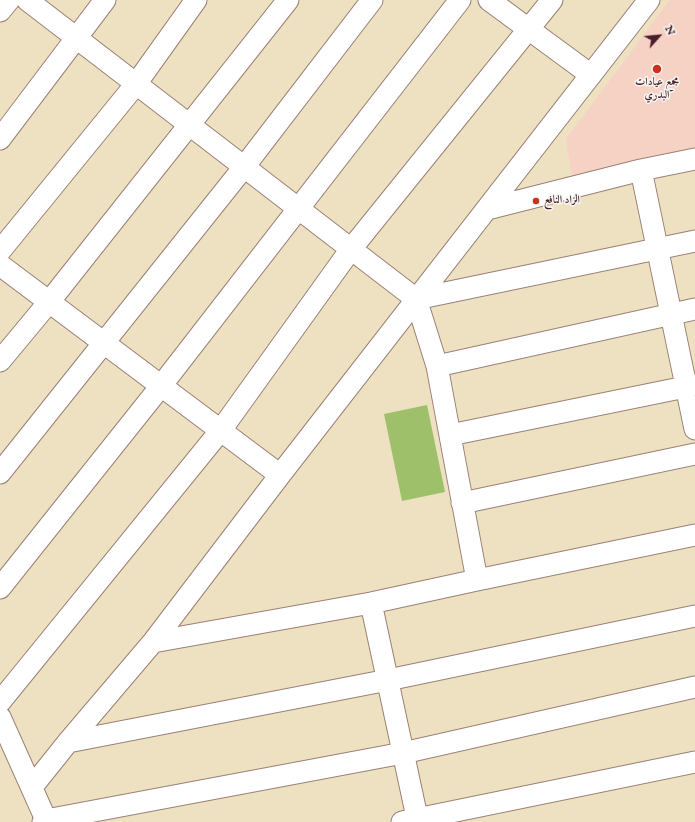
<!DOCTYPE html>
<html>
<head>
<meta charset="utf-8">
<style>
	body { margin:0 }
	#map { position:relative; width:695px; height:822px; overflow:hidden; background:#ede1c2; font-family:"IM FELL English",serif }
	canvas { display:block }
	.north { position:absolute; left:639px; top:16px; width:40px; height:40px; -webkit-text-stroke:3px #f6f6f2; paint-order:stroke; rotate:63deg; font-size:11px; font-weight:700; line-height:16px; text-align:center; color:#4a1f2b }
	.north::after { content:''; display:block; margin:auto; width:14px; height:18px; background:#4a1f2b; clip-path:polygon(50% 0,100% 100%,50% 72%,0 100%) }
</style>
</head>
<body>
<div id="map">
<canvas width="695" height="822"></canvas>
<div class="north">N</div>
</div>
<script>
const c = document.querySelector('canvas').getContext('2d');
c.lineJoin = 'round';
function fillPath(path, color) { c.fillStyle = color; c.fill(path, 'evenodd'); }
const toPath = rows => new Path2D(rows.map(r => 'M' + r).join(''));
function strokePath(path, color, width, dash) { c.strokeStyle = color; c.lineWidth = width; c.lineCap = dash ? 'butt' : 'round'; c.setLineDash(dash || []); c.stroke(path); }
function drawText(font, color, halo, rows, align = 'center') {
  c.font = font + ' "IM FELL English",Amiri,serif'; c.lineWidth = 3; c.setLineDash([]); c.textBaseline = 'middle'; c.strokeStyle = halo; c.fillStyle = color; for (const [text, x, y, turn = 0] of rows) {
    c.save(); c.translate(x, y); c.rotate((+turn || 0) * Math.PI / 180); c.textAlign = isNaN(turn) ? turn : align; if (halo) c.strokeText(text, 0, 0); c.fillText(text, 0, 0); c.restore();
  }
}
fillPath(toPath([
	[670,0,695,0,695,150,572,177,566,139]
]), '#f5d2c3');
fillPath(toPath([
	[427,405,445,492,402,501,384,414]
]), '#9ec06a');
const minor = toPath([
	[27,0,416,299,437,366,477,580],
	[489,0,591,75],
	[0,11,9,0],
	[0,139,105,0],
	[641,170,695,429],
	[487,209,641,170,695,159],
	[0,251,136,84,196,0],
	[0,265,280,475],
	[416,299,695,241],
	[0,361,49,302,288,0],
	[437,366,695,309],
	[450,435,695,385],
	[0,473,244,167,372,0],
	[462,503,695,454],
	[0,588,161,386,460,0],
	[371,603,418,822],
	[153,642,371,603,477,580,695,535],
	[0,702,221,430,351,249,552,0],
	[0,717,47,822],
	[68,742,388,680,695,616],
	[32,787,68,742,153,642,280,475,649,0],
	[43,822,46,820,403,753,695,687],
	[402,822,695,762]
]);
strokePath(minor, '#9c8076', 23);
strokePath(minor, '#fff', 21);
for (const [x, y, r, color] of [
	[657,69,5,"#c8321e"],
	[536,201,4,"#c8321e"]
]) { const dot = new Path2D(); dot.arc(x, y, r, 0, 2 * Math.PI); c.fillStyle = color; c.fill(dot); strokePath(dot, '#f6f6f2', 1.5); }
drawText('bold 11px', '#4a1f2b', '#f6f6f2', [
	["مجمع عيادات",657,83],
	["البدري",657,96],
	["الزاد النافع",544,201,"left"]
]);
</script>
</body>
</html>
